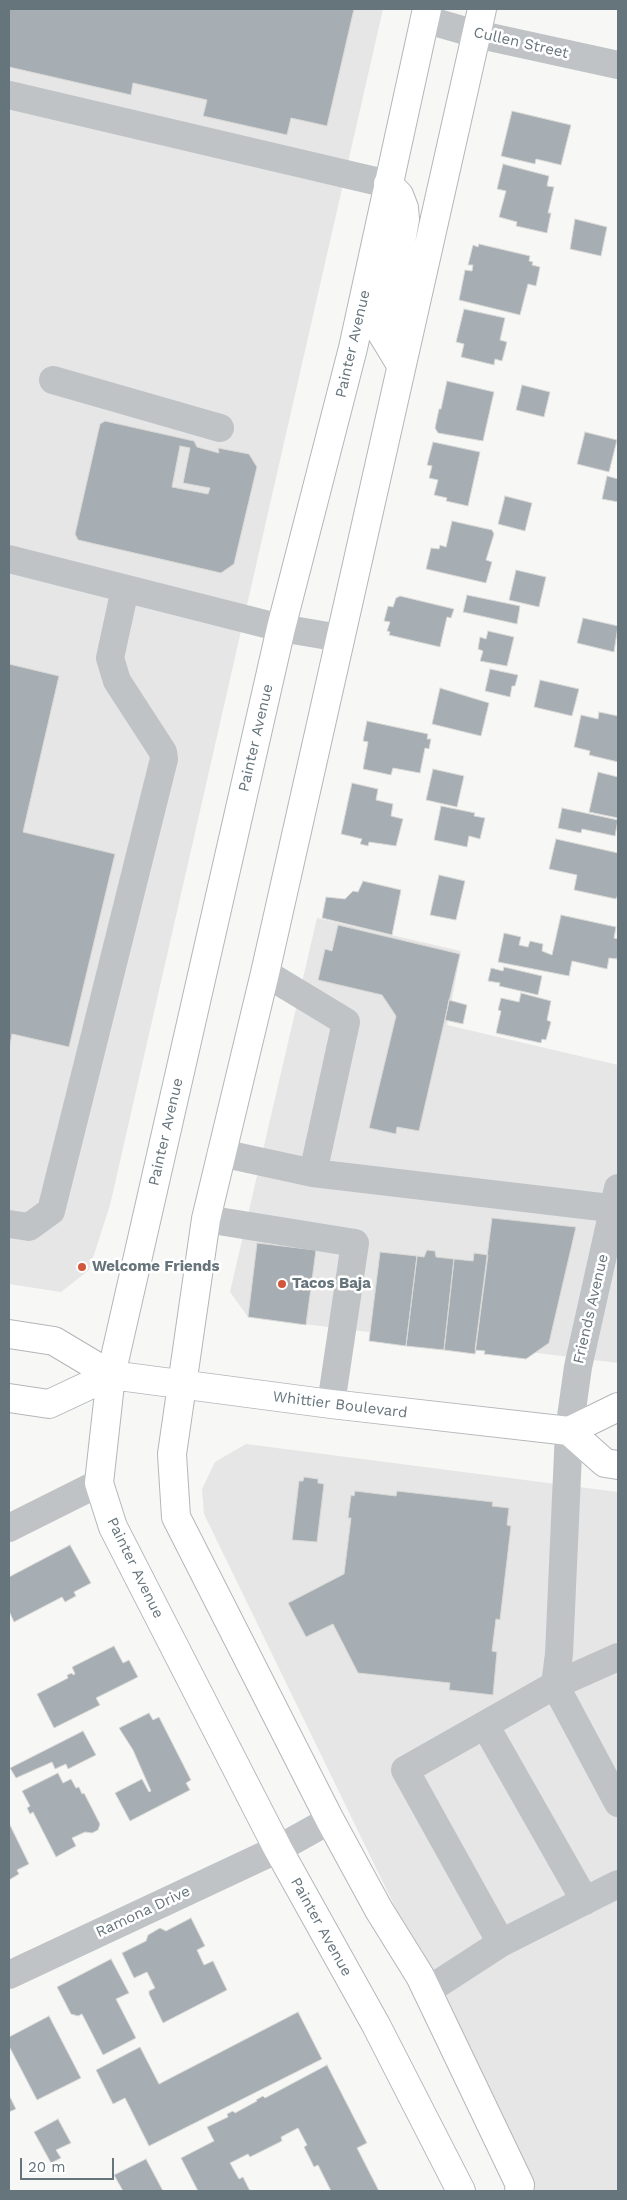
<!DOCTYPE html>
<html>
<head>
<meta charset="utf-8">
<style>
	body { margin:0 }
	#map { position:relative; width:627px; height:2200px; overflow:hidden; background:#f7f7f5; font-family:"Work Sans",sans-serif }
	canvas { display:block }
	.frame { position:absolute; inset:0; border:10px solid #66747c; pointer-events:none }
	.scale { position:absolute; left:20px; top:2158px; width:94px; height:22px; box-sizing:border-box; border:2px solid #66747c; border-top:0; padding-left:6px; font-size:15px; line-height:18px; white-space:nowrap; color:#66747c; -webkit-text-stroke:4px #fff; paint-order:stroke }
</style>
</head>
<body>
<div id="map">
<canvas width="627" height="2200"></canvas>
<div class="frame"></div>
<div class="scale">20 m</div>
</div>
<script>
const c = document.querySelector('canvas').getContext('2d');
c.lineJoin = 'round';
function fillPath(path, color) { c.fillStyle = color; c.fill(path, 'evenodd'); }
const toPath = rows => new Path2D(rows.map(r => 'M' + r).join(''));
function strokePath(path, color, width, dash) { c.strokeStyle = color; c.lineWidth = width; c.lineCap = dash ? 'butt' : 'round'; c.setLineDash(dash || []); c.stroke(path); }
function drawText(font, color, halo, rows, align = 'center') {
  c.font = font + ' "Work Sans",sans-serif'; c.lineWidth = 5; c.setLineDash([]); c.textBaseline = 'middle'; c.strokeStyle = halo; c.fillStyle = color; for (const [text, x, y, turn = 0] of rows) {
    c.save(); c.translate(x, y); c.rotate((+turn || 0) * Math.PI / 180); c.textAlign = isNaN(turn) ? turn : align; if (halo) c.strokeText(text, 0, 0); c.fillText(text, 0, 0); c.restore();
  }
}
fillPath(toPath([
	[9,9,383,9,110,1205,89,1270,61,1292,9,1284],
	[317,918,461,951,447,1025,618,1065,618,1363,248,1317,230,1292],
	[246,1444,618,1492,618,2191,533,2191,204,1514,202,1489,215,1462]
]), '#e5e6e5');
const building = toPath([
	[9,9,354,9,327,126,291,118,287,135,203,116,207,100,133,83,131,95,9,67,9,9],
	[512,111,571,125,561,165,536,159,535,164,501,156,512,111],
	[503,164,549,176,547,186,554,187,548,213,551,213,547,233,516,226,517,222,499,217,506,191,497,189,503,164],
	[575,219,607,227,601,256,570,249,575,219],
	[479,244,530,256,529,261,533,262,532,265,540,267,536,286,528,284,520,315,459,300,465,270,472,271,473,265,468,265,473,245,478,247,479,244],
	[464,309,505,318,500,340,507,342,502,361,495,359,494,365,461,357,464,344,456,342,464,309],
	[447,381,494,392,483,441,438,433,435,428,439,409,441,409,447,381],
	[522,385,550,392,544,417,516,410,522,385],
	[105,421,194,441,197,447,219,453,218,448,249,454,257,467,234,564,221,573,78,540,75,534,100,424,105,421],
	[180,446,190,448,183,483,210,488,208,494,172,487,180,446],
	[585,432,617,440,609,472,577,464,585,432],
	[433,442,480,452,468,506,446,501,447,498,434,495,438,480,429,478,432,466,427,465,433,442],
	[607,476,618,479,618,502,602,499,607,476],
	[505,496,532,503,525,531,498,524,505,496],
	[452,521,492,530,494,534,486,560,492,562,486,583,426,569,431,548,439,549,440,545,446,547,452,521],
	[516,570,546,577,539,607,509,600,516,570],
	[467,595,520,606,517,624,463,612,467,595],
	[400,596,454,609,451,618,447,617,440,647,389,635,390,632,387,631,390,622,384,621,388,606,393,607,396,598,400,596],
	[583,618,618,626,614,652,577,643,583,618],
	[488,631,514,637,507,666,480,661,483,651,478,649,480,637,486,639,488,631],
	[9,664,59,676,23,832,115,854,69,1047,12,1034,9,1050,9,664],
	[490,669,518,675,515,686,512,686,510,697,485,691,490,669],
	[540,680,579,689,572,716,534,707,540,680],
	[440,688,489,703,481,736,432,724,440,688],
	[599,712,618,716,618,762,589,755,590,751,574,747,581,715,598,719,599,712],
	[367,721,428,734,427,739,431,739,429,749,425,748,420,773,393,768,391,775,363,769,368,742,363,741,367,721],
	[433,769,464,776,457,807,426,800,433,769],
	[598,772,618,777,618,818,589,812,598,772],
	[352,783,378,789,376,800,393,804,391,816,403,819,396,846,369,842,368,846,360,844,362,839,341,834,352,783],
	[441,806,475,813,474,816,485,818,480,839,469,836,467,847,434,840,441,806],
	[562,808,618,820,615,836,582,829,581,833,558,828,562,808],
	[556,839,618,853,618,895,616,899,574,890,577,875,549,869,556,839],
	[439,875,465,881,456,920,430,915,439,875],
	[363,881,401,890,392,935,322,918,326,897,345,899,353,891,358,892,363,881],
	[561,915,616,927,614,938,618,939,618,952,617,959,609,958,607,969,572,961,569,976,498,962,504,933,521,937,519,945,528,947,530,941,543,944,542,951,552,955,561,915],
	[338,925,460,954,419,1131,397,1127,396,1134,369,1128,396,1016,382,995,318,980,325,949,332,951,338,925],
	[504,967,542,976,538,995,499,986,500,983,488,981,491,968,503,971,504,967],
	[521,993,551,1001,547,1020,551,1022,546,1040,542,1039,541,1043,496,1033,501,1011,498,1010,501,998,519,1002,521,993],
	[449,1000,467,1005,463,1024,445,1020,449,1000],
	[492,1218,576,1227,549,1343,526,1359,484,1354,485,1351,475,1350,492,1218],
	[257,1243,316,1250,306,1325,248,1317,257,1243],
	[427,1250,435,1251,436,1257,454,1259,444,1350,406,1346,417,1256,424,1257,427,1250],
	[380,1252,417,1256,406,1346,369,1341,380,1252],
	[474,1253,488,1255,475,1354,444,1350,454,1259,473,1261,474,1253],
	[304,1477,318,1479,318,1483,324,1484,317,1542,292,1540,299,1481,303,1481,304,1477],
	[355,1491,396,1496,397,1491,493,1502,492,1506,509,1508,507,1525,511,1526,500,1620,496,1619,492,1651,497,1652,493,1695,449,1690,450,1683,358,1673,333,1624,306,1637,288,1603,344,1574,351,1518,348,1518,351,1495,354,1496,355,1491],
	[70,1545,91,1583,74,1592,76,1596,65,1602,62,1597,14,1622,9,1611,9,1577,70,1545],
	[114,1646,123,1663,129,1660,138,1677,96,1698,100,1705,54,1728,37,1694,68,1678,67,1675,72,1673,73,1675,75,1674,72,1667,114,1646],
	[149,1713,153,1720,159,1717,191,1780,186,1783,190,1790,130,1821,115,1793,142,1779,149,1792,151,1791,133,1750,119,1728,149,1713],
	[83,1731,96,1755,68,1769,66,1764,55,1769,52,1762,16,1778,10,1768,83,1731],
	[58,1773,63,1783,71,1779,76,1788,79,1787,82,1794,84,1793,100,1824,98,1830,92,1833,85,1832,72,1838,76,1846,56,1857,33,1812,30,1814,27,1808,30,1806,22,1791,58,1773],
	[9,1823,29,1864,17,1870,19,1874,9,1880,9,1823],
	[191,1918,205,1946,197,1950,204,1965,213,1961,227,1990,163,2023,149,1994,149,1991,155,1988,147,1972,134,1978,122,1953,146,1941,148,1935,160,1928,166,1931,191,1918],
	[111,1959,129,1993,116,1999,136,2038,103,2055,82,2014,78,2016,71,2014,57,1987,111,1959],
	[298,2012,322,2059,149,2146,125,2098,113,2104,96,2070,140,2047,159,2084,298,2012],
	[49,2016,81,2078,37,2100,9,2046,9,2037,49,2016],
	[327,2065,367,2143,357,2148,379,2191,331,2191,318,2165,314,2167,304,2147,307,2145,298,2128,281,2137,282,2141,250,2157,248,2154,230,2163,239,2179,243,2177,250,2191,198,2191,181,2158,214,2141,207,2127,228,2117,227,2114,233,2111,235,2113,257,2101,256,2100,263,2096,265,2098,327,2065],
	[9,2095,16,2109,9,2112,9,2095],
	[58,2119,71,2143,56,2150,61,2158,51,2163,34,2132,58,2119],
	[146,2159,163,2191,123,2191,114,2175,146,2159]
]);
fillPath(building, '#a7aeb3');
strokePath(building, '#d9d9d7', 1);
const major = toPath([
	[427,9,353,348,281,628,111,1375,99,1483,113,1527,278,1849,376,2025,461,2191],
	[482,9,265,973,206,1219,172,1454,176,1517,330,1820,379,1910,420,1976,520,2185,519,2191],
	[388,184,399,195,404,208,405,219,395,276,381,332,401,365],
	[9,1334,54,1341,111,1375,331,1404,569,1431,618,1407],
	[9,1398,49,1404,111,1375],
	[569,1431,605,1463,618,1465]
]);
strokePath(major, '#b3b7ba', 30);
strokePath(toPath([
	[424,19,476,34,618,65],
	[9,95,388,184],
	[53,380,220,428],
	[9,559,281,628,340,638],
	[265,973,346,1022,313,1173],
	[221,1153,313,1173,618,1209],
	[206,1219,355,1243,331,1404],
	[9,1224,29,1227,51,1211,164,759,163,752,117,681,110,658,125,589],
	[9,1528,99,1483],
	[618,1657,555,1685,618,1803],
	[485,1725,585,1901],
	[501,1943,618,1884],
	[9,1975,278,1849,330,1820],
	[427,1991,501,1943,405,1770,555,1685,559,1654,569,1431,578,1367,618,1188]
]), '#bfc3c6', 28);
strokePath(major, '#fff', 28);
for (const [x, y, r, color] of [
	[82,1267,5,"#d1563b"],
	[282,1284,5,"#d1563b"]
]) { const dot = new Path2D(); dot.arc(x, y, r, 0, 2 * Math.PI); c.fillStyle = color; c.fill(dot); strokePath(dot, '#fff', 2); }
drawText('15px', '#66747c', '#fff', [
	["Cullen Street",521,43,13],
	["Painter Avenue",353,344,-77],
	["Painter Avenue",256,738,-77],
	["Painter Avenue",166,1132,-77],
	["Friends Avenue",591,1309,-77],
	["Whittier Boulevard",340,1405,7],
	["Painter Avenue",135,1568,64],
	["Ramona Drive",143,1912,-25],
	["Painter Avenue",321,1927,61]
]);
drawText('bold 15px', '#66747c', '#fff', [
	["Welcome Friends",92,1267],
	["Tacos Baja",292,1284]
], 'left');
</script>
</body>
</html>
